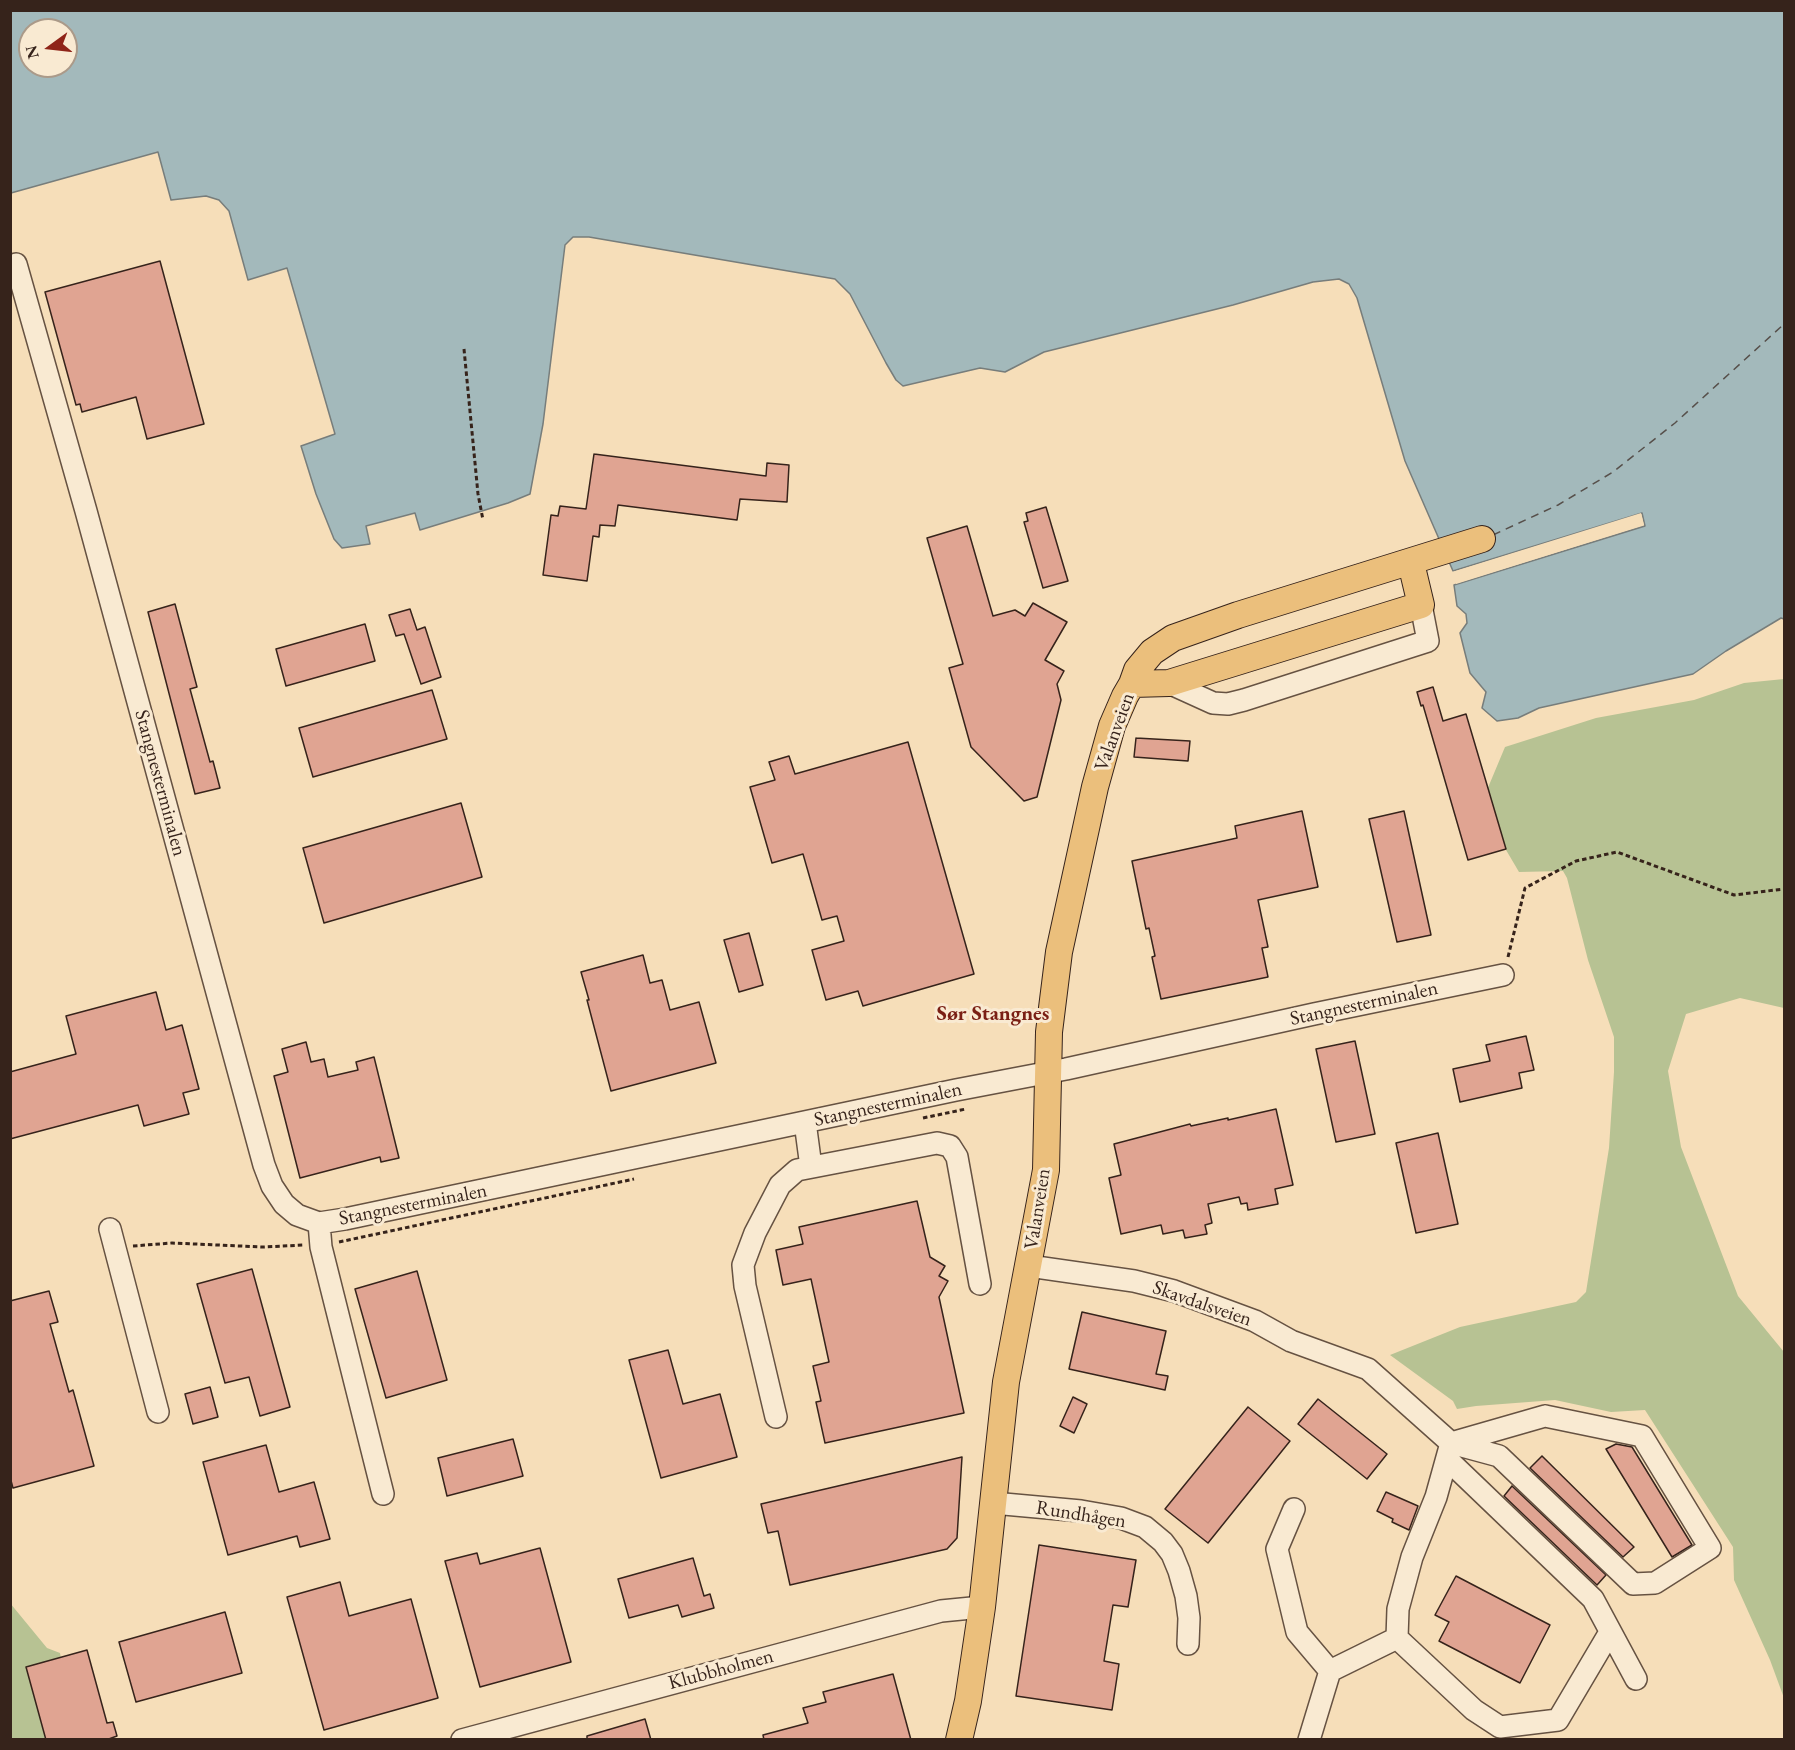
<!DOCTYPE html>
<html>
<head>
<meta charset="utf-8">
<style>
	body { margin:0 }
	#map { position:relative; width:1795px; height:1750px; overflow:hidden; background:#f6deb9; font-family:"EB Garamond",serif }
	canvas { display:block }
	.frame { position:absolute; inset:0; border:12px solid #36231b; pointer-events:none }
	.north { position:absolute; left:18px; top:18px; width:60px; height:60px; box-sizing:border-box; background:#f9ead2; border:2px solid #ab9a89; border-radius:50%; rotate:255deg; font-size:16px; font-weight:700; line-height:24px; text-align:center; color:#36231b }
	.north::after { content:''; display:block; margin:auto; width:21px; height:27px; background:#8f2418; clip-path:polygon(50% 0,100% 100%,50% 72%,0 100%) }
</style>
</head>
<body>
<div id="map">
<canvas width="1795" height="1750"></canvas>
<div class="frame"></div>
<div class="north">N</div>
</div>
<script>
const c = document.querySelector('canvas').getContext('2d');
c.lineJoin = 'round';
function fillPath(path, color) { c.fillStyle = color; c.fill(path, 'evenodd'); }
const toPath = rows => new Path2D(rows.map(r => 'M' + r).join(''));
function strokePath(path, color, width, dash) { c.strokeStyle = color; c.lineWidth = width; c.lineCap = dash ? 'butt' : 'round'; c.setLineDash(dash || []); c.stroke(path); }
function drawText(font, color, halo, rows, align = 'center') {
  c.font = font + ' "EB Garamond",serif'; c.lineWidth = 6; c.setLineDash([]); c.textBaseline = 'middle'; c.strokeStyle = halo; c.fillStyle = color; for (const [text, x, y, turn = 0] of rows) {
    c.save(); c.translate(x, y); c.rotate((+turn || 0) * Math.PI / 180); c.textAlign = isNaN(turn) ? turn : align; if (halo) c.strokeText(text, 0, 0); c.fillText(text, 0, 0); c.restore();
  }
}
fillPath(toPath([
	[1784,679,1784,1008,1740,998,1686,1014,1668,1071,1681,1147,1738,1296,1784,1352,1784,1698,1770,1660,1734,1580,1733,1547,1645,1410,1611,1412,1555,1400,1476,1406,1457,1409,1453,1401,1390,1355,1460,1327,1576,1302,1586,1292,1609,1148,1614,1072,1614,1037,1588,960,1567,878,1563,871,1519,872,1499,838,1487,790,1505,747,1596,718,1694,700,1744,683],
	[10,1603,47,1648,60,1653,75,1739,11,1739]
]), '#b7c293');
const water = toPath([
	[11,11,1784,11,1784,619,1781,618,1726,651,1693,674,1539,708,1518,718,1497,721,1482,708,1486,692,1470,673,1460,633,1467,623,1466,614,1457,606,1454,585,1645,526,1642,513,1453,571,1405,461,1357,298,1349,284,1339,279,1313,282,1233,305,1044,352,1005,372,980,368,903,386,896,380,886,363,850,294,835,279,589,237,573,237,565,245,543,424,530,494,508,503,420,530,415,513,366,526,370,544,342,548,334,539,316,494,301,446,335,434,287,268,248,280,229,211,219,200,206,196,171,200,158,152,11,193,11,11],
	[30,30,66,30,66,66,30,66,30,30]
]);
fillPath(water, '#a3b9bb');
strokePath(water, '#777d7b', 1.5);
fillPath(toPath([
	[1641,513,1644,525,1456,584,1455,581,1641,523,1640,516,1454,574,1452,572]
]), '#f6deb9');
strokePath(toPath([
	[1493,535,1558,505,1613,472,1675,423,1784,324]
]), '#57504b', 1.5, [8, 6]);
const building = toPath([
	[160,261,204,424,147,439,136,397,82,412,80,404,76,405,45,292,160,261],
	[594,454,766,476,767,463,789,465,787,502,740,499,737,520,618,505,615,526,600,525,599,537,593,536,587,581,543,575,551,515,558,516,560,506,586,509,594,454],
	[1046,507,1068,581,1043,588,1024,522,1028,521,1026,513,1046,507],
	[967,526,993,616,1015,610,1025,616,1033,603,1067,622,1045,660,1064,671,1057,684,1061,700,1037,797,1024,801,971,747,949,668,963,664,927,538,967,526],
	[175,604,197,687,190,689,210,762,213,761,220,788,195,794,148,612,175,604],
	[410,609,417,630,425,627,441,677,421,684,404,634,396,636,389,615,410,609],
	[365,624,375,661,286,686,276,649,365,624],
	[1433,687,1443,721,1466,714,1506,849,1468,860,1423,705,1421,706,1417,692,1433,687],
	[432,690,447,739,313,777,299,728,432,690],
	[1136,738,1190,741,1188,761,1134,757,1136,738],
	[908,742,974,974,863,1006,858,991,826,1000,812,950,844,941,837,916,822,920,803,854,772,863,750,787,775,780,769,762,789,756,795,774,908,742],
	[461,803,482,877,324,923,303,848,461,803],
	[1302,811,1318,887,1258,900,1268,947,1262,948,1268,977,1161,999,1152,957,1155,956,1149,928,1146,929,1132,861,1237,838,1235,826,1302,811],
	[1404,811,1431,935,1397,942,1369,819,1404,811],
	[749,933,763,985,739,992,724,940,749,933],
	[643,955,650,983,662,980,670,1010,699,1002,716,1063,611,1091,587,1000,589,1000,581,972,643,955],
	[156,992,166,1030,182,1025,199,1089,183,1093,189,1114,144,1126,138,1105,10,1139,10,1072,76,1054,66,1016,156,992],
	[1526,1036,1534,1070,1519,1073,1522,1088,1460,1102,1453,1069,1490,1061,1486,1045,1526,1036],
	[1355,1041,1375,1134,1336,1142,1316,1049,1355,1041],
	[306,1042,311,1062,324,1059,328,1077,358,1070,356,1062,374,1057,399,1158,381,1162,380,1157,300,1178,274,1076,288,1072,282,1049,306,1042],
	[1276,1109,1293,1185,1275,1189,1278,1204,1248,1210,1247,1203,1241,1204,1239,1197,1208,1204,1212,1223,1205,1225,1207,1234,1185,1238,1183,1230,1163,1234,1161,1225,1121,1234,1109,1178,1121,1175,1114,1144,1190,1124,1191,1126,1228,1118,1228,1120,1276,1109],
	[1438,1133,1458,1224,1416,1233,1396,1143,1438,1133],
	[917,1201,930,1257,945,1266,939,1276,948,1281,939,1297,964,1413,825,1443,816,1402,821,1401,813,1366,829,1362,811,1279,783,1285,776,1250,803,1244,799,1227,917,1201],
	[252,1269,290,1407,260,1416,249,1377,225,1383,197,1284,252,1269],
	[417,1271,447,1380,386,1398,355,1289,417,1271],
	[49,1291,58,1322,50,1324,69,1392,73,1390,94,1466,13,1488,10,1477,10,1301,49,1291],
	[1082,1312,1166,1331,1156,1374,1168,1376,1165,1390,1069,1369,1082,1312],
	[668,1350,683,1404,720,1394,737,1457,661,1478,629,1360,668,1350],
	[210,1387,218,1417,193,1424,185,1394,210,1387],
	[1073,1397,1087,1404,1074,1433,1060,1426,1073,1397],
	[1318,1399,1387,1454,1367,1479,1298,1424,1318,1399],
	[1248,1407,1290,1441,1208,1543,1165,1509,1248,1407],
	[513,1439,523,1476,447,1496,438,1458,513,1439],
	[1616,1444,1632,1447,1692,1545,1672,1557,1606,1449,1616,1444],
	[266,1445,279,1492,314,1482,330,1539,300,1547,297,1536,228,1555,203,1462,266,1445],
	[1542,1456,1634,1547,1623,1557,1530,1468,1542,1456],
	[962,1457,957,1538,947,1549,790,1585,778,1531,768,1533,761,1504,962,1457],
	[1512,1486,1606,1575,1597,1585,1504,1496,1512,1486],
	[1386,1492,1418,1506,1409,1530,1392,1522,1393,1519,1377,1511,1386,1492],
	[1039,1545,1136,1560,1128,1607,1113,1605,1104,1661,1119,1664,1112,1710,1016,1696,1039,1545],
	[540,1548,571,1662,480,1687,445,1561,477,1553,480,1564,540,1548],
	[693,1558,704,1596,710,1594,714,1608,682,1617,678,1605,629,1618,618,1579,693,1558],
	[1456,1576,1550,1625,1520,1683,1439,1641,1449,1622,1435,1615,1456,1576],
	[340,1582,349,1616,411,1599,438,1698,324,1730,287,1597,340,1582],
	[225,1612,242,1673,136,1702,119,1642,225,1612],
	[87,1650,107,1723,113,1722,117,1736,106,1740,46,1740,26,1667,87,1650],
	[893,1674,911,1740,764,1740,763,1735,808,1723,803,1708,826,1702,823,1692,893,1674],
	[645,1719,651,1740,587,1740,587,1736,645,1719]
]);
fillPath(building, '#e0a492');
strokePath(building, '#36231b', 1.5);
const minor = toPath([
	[16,264,86,511,264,1165,272,1186,284,1204,297,1215,319,1223,345,1219,956,1090,1066,1069,1314,1014,1503,975],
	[1169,683,1213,703,1228,704,1244,700,1428,641,1421,605],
	[805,1122,811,1167],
	[319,1223,321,1247,383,1494],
	[110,1229,158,1412],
	[1029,1266,1134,1281,1174,1291,1255,1321,1291,1341,1368,1369,1451,1443,1436,1497,1412,1557,1398,1609,1397,1638,1474,1710,1500,1727,1558,1720,1610,1632],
	[1545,1416,1642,1436,1710,1548,1655,1583,1633,1584,1499,1456,1451,1443,1545,1416],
	[776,1417,745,1286,743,1265,755,1233,780,1185,797,1170,937,1143,950,1146,957,1157,980,1284],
	[1447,1459,1593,1599,1636,1679],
	[993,1503,1081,1511,1121,1518,1145,1527,1163,1542,1172,1554,1179,1571,1186,1596,1189,1618,1188,1644],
	[1294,1509,1277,1549,1297,1632,1330,1671],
	[462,1740,941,1611,982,1607],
	[1309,1740,1330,1671,1397,1638]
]);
const major = toPath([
	[1132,684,1169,683,1421,605,1411,563],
	[959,1740,968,1701,982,1607,1006,1382,1046,1170,1049,1032,1059,952,1095,787,1112,726,1125,696,1132,684,1137,670,1152,652,1173,638,1238,615,1482,539]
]);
strokePath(minor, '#665242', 24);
strokePath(major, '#36231b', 28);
strokePath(toPath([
	[464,349,478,494,483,520],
	[1508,957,1525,888,1576,861,1617,852,1734,895,1784,889],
	[923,1118,966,1109],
	[339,1242,634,1179],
	[133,1246,172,1243,263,1247,303,1245]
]), '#36231b', 3, [4.5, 3]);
strokePath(minor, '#f9ead2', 21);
strokePath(major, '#ebbf7c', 26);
drawText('20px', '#36231b', '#f9ead2', [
	["Valanveien",1115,732,-70],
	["Stangnesterminalen",160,783,75],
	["Stangnesterminalen",1364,1004,-12],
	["Stangnesterminalen",888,1105,-12],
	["Stangnesterminalen",413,1205,-11],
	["Valanveien",1038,1209,-81],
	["Skavdalsveien",1202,1304,19],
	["Rundhågen",1081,1515,9],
	["Klubbholmen",721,1670,-15]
]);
drawText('bold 21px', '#7a1f14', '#f9ead2', [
	["Sør Stangnes",993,1014]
]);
</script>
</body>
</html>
